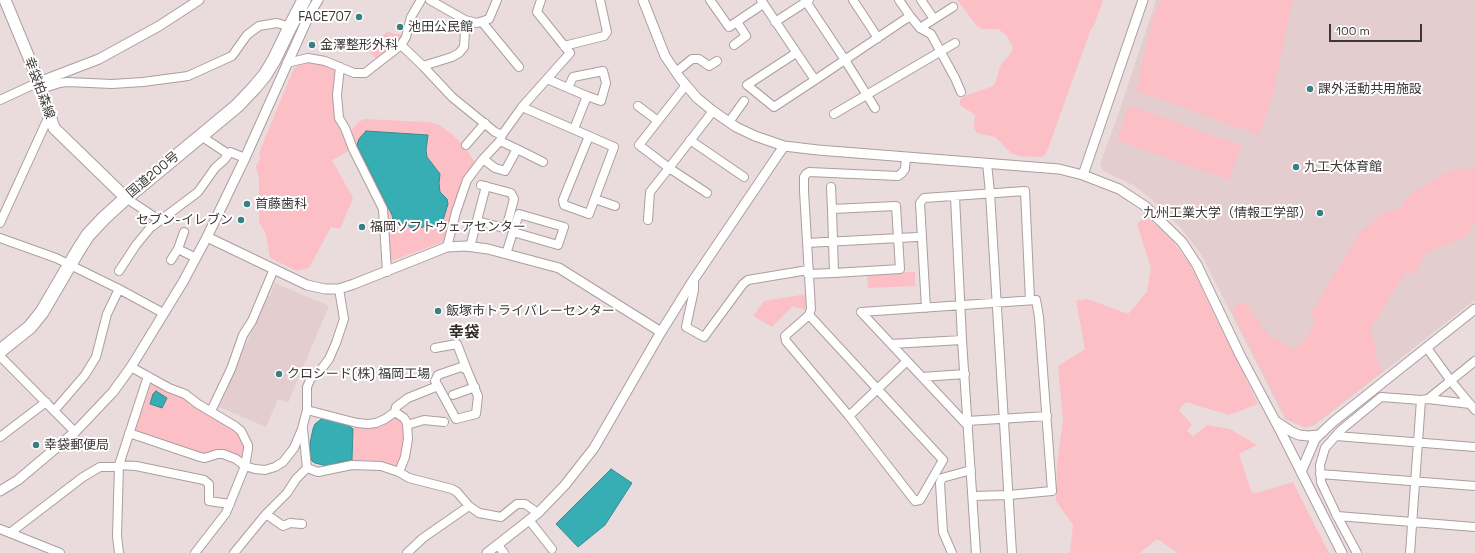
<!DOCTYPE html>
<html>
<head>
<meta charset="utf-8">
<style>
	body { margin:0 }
	#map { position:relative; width:1475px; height:553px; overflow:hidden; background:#eadcdd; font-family:"Space Grotesk",sans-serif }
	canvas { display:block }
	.scale { position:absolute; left:1329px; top:24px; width:93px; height:18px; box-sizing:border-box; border:2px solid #3d3738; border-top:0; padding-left:5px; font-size:12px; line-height:14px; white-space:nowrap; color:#3d3738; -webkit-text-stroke:3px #fff; paint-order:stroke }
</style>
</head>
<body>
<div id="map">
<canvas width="1475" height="553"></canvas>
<div class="scale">100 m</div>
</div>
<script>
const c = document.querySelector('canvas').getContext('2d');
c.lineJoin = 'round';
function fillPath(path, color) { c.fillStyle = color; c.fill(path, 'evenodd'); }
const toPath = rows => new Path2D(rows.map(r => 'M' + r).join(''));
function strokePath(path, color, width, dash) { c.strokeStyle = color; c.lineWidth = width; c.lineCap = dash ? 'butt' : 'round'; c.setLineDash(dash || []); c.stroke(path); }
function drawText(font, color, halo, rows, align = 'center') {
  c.font = font + ' "Space Grotesk","Noto Sans JP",sans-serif'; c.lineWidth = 4; c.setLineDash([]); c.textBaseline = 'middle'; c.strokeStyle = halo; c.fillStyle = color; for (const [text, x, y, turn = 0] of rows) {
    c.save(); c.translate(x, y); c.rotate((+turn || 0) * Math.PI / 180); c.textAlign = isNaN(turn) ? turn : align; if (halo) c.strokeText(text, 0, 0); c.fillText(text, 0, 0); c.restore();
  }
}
fillPath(toPath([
	[1156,0,1475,0,1475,300,1315,425,1305,428,1285,419,1201,254,1180,227,1150,198,1133,185,1103,171,1100,164,1119,112],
	[275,283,329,306,288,403,278,399,266,427,219,407,267,295,270,296]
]), '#e4cdcf');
fillPath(toPath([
	[957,0,1103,0,1095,23,1091,29,1050,143,1046,154,1042,157,1019,156,1011,153,995,137,977,133,974,128,975,115,960,105,960,99,966,95,991,87,995,84,1001,64,1011,53,1013,47,1006,35,998,29,982,29,977,26],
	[1161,0,1293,0,1272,97,1259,134,1218,121,1216,119,1137,91,1142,63,1152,21],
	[387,32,403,35,399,43,376,59,368,49],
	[308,60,322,62,337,69,335,107,337,123,350,150,332,160,353,198,340,229,331,227,309,268,297,271,270,258,266,234,259,222,259,178,256,167,260,159,259,153,294,68],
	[1129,105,1242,146,1229,180,1117,140],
	[364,119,429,122,439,125,451,133,464,146,476,164,464,178,460,186,444,240,442,242,389,262,386,210,353,142,350,132,357,123],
	[1475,168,1475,223,1466,236,1425,254,1415,275,1406,271,1371,327,1378,364,1381,369,1381,372,1314,424,1305,427,1286,418,1232,311,1238,304,1241,302,1247,304,1260,324,1271,336,1286,346,1291,349,1295,348,1304,341,1312,329,1314,319,1311,313,1313,309,1360,233,1383,213,1399,209,1411,194,1445,173,1456,169,1464,170],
	[1146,216,1171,239,1190,264,1258,404,1229,415,1186,402,1179,410,1192,425,1187,431,1193,436,1207,425,1230,429,1257,445,1239,454,1252,493,1260,492,1293,482,1329,553,1178,553,1157,539,1140,553,1070,553,1073,525,1056,501,1057,464,1063,420,1058,366,1085,349,1076,301,1088,299,1128,314,1147,292,1151,268,1137,224],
	[915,272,915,286,868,288,867,273],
	[807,294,808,307,807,311,793,306,772,327,753,316,764,301],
	[152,383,184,398,237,431,245,444,243,463,236,457,206,456,137,434,135,431,151,384],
	[395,416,400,418,404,424,405,432,403,455,397,467,381,461,352,460,354,425]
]), '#fcbfc5');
const water = toPath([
	[366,131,428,135,426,150,427,157,440,174,439,183,440,192,447,199,448,204,443,220,439,224,412,229,409,226,392,220,393,217,357,145,359,139,366,131],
	[156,391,167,398,162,408,150,404,153,394,156,391],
	[324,417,346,423,353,429,352,460,340,462,327,466,315,463,312,461,310,456,310,443,313,429,315,424,324,417],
	[611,469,632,483,605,525,578,547,556,524,611,469]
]);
fillPath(water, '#37aeb3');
strokePath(water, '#398a8e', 1);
const minor = toPath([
	[430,0,465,20,477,23,489,19,497,0],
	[710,0,729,27,763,4],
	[761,0,815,80,910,16,899,0],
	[805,0,845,60,875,108],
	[853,0,878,38],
	[921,0,934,19],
	[910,16,920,28,931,34,955,78,961,92],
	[482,22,519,67],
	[775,22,809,0],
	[920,28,953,7],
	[401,45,423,66,452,97,495,132,502,135],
	[734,45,746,36,737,22],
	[564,46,604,36,607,32,600,0],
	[796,53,747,85,774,107,815,80],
	[287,63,308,58,325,61,354,73,365,73,401,45,406,37,411,17,421,0],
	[423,66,452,57,459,53,464,47,465,31,471,22],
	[340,67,337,95,339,118,345,128,353,149,383,209,387,272],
	[676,72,692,59,699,59,709,66,717,61],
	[547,79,568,88],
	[686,85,639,145,669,168,713,111],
	[41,89,60,83,67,82,112,84,143,82,188,76,232,56,247,35,259,26,277,23,290,27],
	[0,100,39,82],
	[638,106,658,121],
	[522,107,589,136,614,147,589,214,564,205,563,200,589,136],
	[834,114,955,43],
	[729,122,744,101],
	[574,129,587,96,601,101,606,83,603,71,573,77,568,88,587,96],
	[202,134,207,140,228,154],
	[690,140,744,177],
	[466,145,485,123],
	[517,149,543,162],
	[483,159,495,168,505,171,517,149,500,141],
	[987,163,990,193,1012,553],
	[831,187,832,209],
	[955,197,962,340,976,553],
	[126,198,159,220],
	[595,199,615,206],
	[648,220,650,192,669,168,707,193],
	[477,221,504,228,507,225,514,199,511,193,481,185],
	[0,223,49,116],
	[184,232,178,249,196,258],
	[0,238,56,258,119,289,163,313],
	[807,243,917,237],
	[447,247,456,212,467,180,483,159,500,141,502,135,522,107,570,53,537,12,541,0],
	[470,247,486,186],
	[506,254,513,232,519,214,564,227,558,245,513,232],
	[171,260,178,249],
	[119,271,136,245,150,228,198,192,215,168,224,160,230,152,245,158],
	[808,274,834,273,900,269,896,206,832,209,834,273],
	[694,279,694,290,686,327,704,337,743,284,748,280,808,270],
	[926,308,920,203,924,198,1025,191,1030,300],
	[809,315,943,460,920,500,915,501,849,416,786,341,785,336,809,315,811,309,804,191,804,177,806,174,809,172,898,176,902,173,905,169,906,157],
	[891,344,962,340],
	[435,348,457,344,467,370],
	[1427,348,1451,381,1475,410],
	[0,356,75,432],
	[131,367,169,388,185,394,198,404,235,426,241,431,248,445,248,449,245,466,226,513,195,553],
	[922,377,965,374],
	[453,395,475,387],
	[1428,399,1470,404],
	[307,410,357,423,368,424,376,423,385,419,395,412,396,407,408,398,438,386,435,381,438,375,461,367,467,370,478,396,476,414,456,419,438,386],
	[54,411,85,375,96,357,107,314,119,289],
	[211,411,231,369,243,335,252,321,274,269],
	[395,412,404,418,407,423,408,439,405,457,399,472],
	[849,416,907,361],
	[967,421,1047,416],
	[407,425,424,420,444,422],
	[968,426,861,312,1036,300,1039,317,1052,491,1009,495,973,496],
	[129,433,200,457,205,458,217,454,223,454,236,459,245,466,255,469,265,470,275,467,283,462,294,448,302,429,307,410,307,387,311,378,320,371,329,359,336,343,344,319,339,289],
	[1336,436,1475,447],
	[0,437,46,402],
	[119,465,136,466,204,480,209,484,209,501,230,504],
	[307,468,318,472,352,465,381,466,399,472,409,478,452,489,457,492,469,506,479,513,501,517,517,504,525,504,538,513],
	[1320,474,1475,486],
	[266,514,283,526,290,523,302,524],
	[1337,516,1475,527],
	[529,520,552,549],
	[0,529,60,553],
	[10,533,83,477,100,467,119,467],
	[498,545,504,553],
	[119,553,117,536,119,465,148,376],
	[234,553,266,514,287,493,296,479,307,468,303,429],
	[407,553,423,538,469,506],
	[952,553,943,532,940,483,942,478,971,470],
	[1357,553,1337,516,1321,482,1320,465,1325,448,1341,430,1381,397,1421,400,1428,399,1475,361],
	[1410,553,1421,400]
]);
const tertiary = toPath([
	[643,0,665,56,680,78,697,98,713,111,736,127,755,136,784,146,818,150,1059,169,1083,175,1119,189,1145,206,1182,242,1197,265,1240,355,1281,432,1342,553],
	[39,82,99,59,159,26,199,0],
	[1083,175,1143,0],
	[207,237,307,285,325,289,339,289,354,284,447,247,466,246,488,249,559,268,661,332],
	[1277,422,1292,432,1299,435,1308,436,1319,435],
	[1301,472,1315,439,1333,422,1475,309],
	[0,491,18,480,75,432,113,392,131,367,183,282,207,237,245,158,310,13,318,0],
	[487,553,538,513,565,485,594,448,661,332,694,279,784,146]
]);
const secondary = toPath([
	[5,0,39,82,54,128,126,198]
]);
const trunk = toPath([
	[0,351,30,327,42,312,79,249,88,235,104,218,126,198,237,106,255,87,265,75,274,60,290,27,304,0]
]);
strokePath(minor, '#ab9e9f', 10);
strokePath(tertiary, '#ab9e9f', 11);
strokePath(secondary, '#ab9e9f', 13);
strokePath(trunk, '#ab9e9f', 15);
strokePath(minor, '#fff', 8);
strokePath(tertiary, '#fff', 9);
strokePath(secondary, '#fff', 11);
strokePath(trunk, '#fff', 13);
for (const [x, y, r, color] of [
	[359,17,4,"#388084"],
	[400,27,4,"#388084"],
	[312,45,4,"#388084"],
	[1310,89,4,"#388084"],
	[1296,167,4,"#388084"],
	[247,204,4,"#388084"],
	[1320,213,4,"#388084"],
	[241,220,4,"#388084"],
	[362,227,4,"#388084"],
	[438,311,4,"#388084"],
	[279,374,4,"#388084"],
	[36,445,4,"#388084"]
]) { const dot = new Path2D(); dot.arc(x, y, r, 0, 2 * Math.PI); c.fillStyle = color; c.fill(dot); strokePath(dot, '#fff', 1.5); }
drawText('13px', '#3d3738', '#fff', [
	["FACE707",351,17,"right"],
	["池田公民館",408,27],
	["金澤整形外科",320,45],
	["課外活動共用施設",1318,89],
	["九工大体育館",1304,167],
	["首藤歯科",255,204],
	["九州工業大学（情報工学部）",1312,213,"right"],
	["セブン-イレブン",233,220,"right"],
	["福岡ソフトウェアセンター",370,227],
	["飯塚市トライバレーセンター",446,311],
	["クロシード(株) 福岡工場",287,374],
	["幸袋郵便局",44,445]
], 'left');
drawText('13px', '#3d3738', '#fff', [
	["幸袋柏森線",39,88,70],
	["国道200号",153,175,-40]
]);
drawText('bold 15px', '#33292a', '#fff', [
	["幸袋",464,333]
]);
</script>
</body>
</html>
